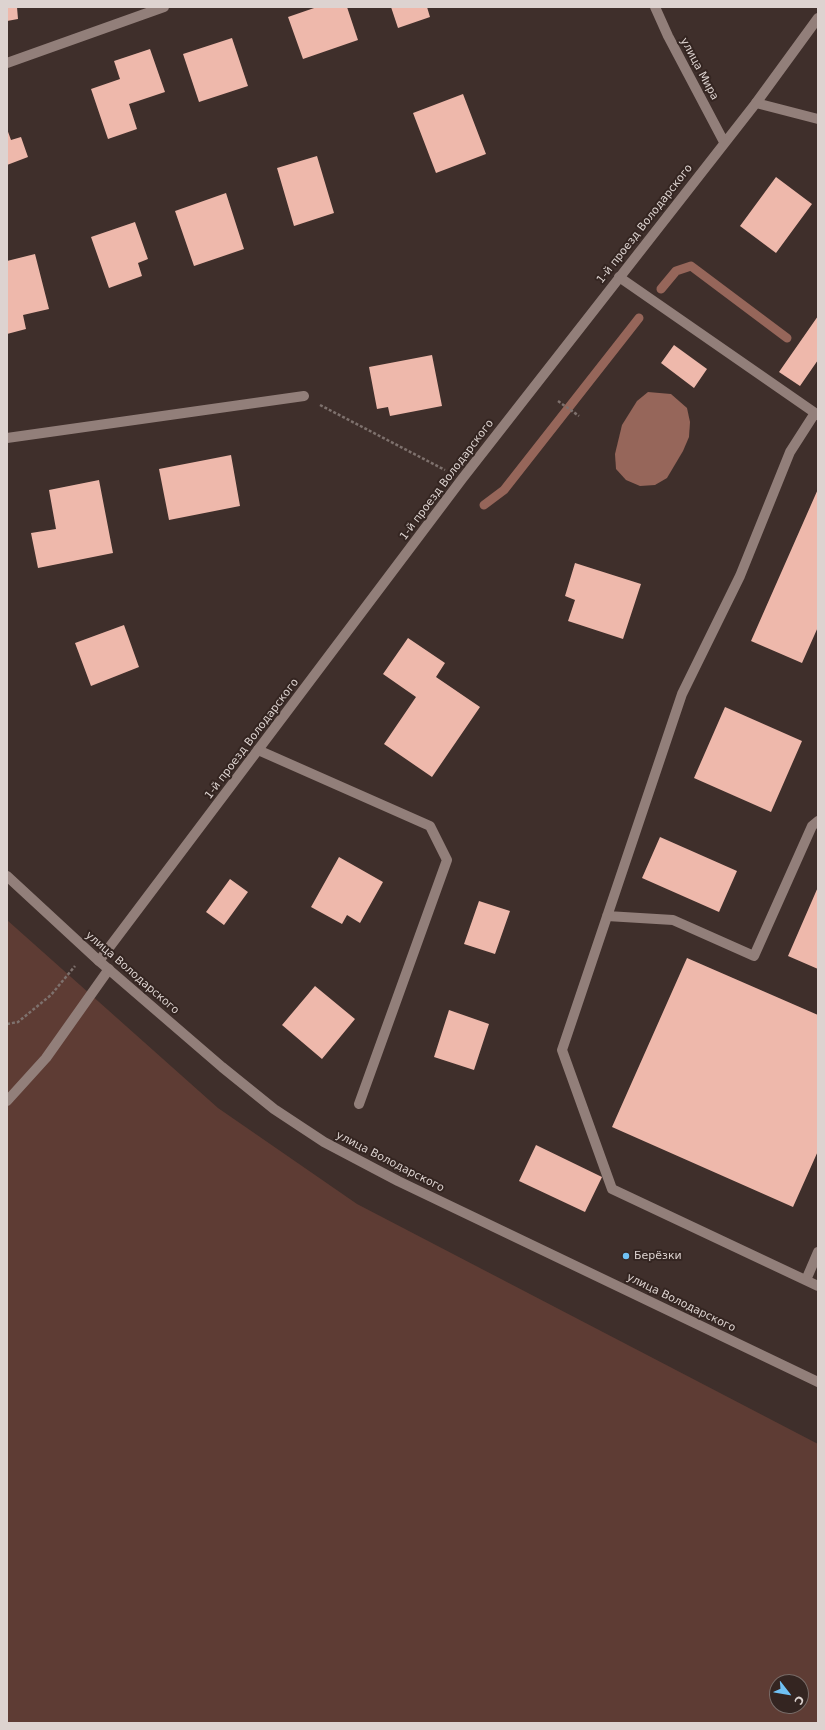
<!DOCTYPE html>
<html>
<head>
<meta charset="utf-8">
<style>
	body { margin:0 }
	#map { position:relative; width:825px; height:1730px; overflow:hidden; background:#3f2f2b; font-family:"DejaVu Sans",sans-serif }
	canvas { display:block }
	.frame { position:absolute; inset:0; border:8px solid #ddd3d0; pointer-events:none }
	.north { position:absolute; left:769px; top:1674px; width:40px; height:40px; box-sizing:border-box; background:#342521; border:1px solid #786b67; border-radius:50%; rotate:121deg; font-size:11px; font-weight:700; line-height:16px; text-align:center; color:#ddd3d0 }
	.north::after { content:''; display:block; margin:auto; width:14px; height:18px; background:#70c1f4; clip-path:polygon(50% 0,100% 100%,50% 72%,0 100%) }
</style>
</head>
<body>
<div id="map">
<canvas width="825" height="1730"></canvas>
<div class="frame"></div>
<div class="north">С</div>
</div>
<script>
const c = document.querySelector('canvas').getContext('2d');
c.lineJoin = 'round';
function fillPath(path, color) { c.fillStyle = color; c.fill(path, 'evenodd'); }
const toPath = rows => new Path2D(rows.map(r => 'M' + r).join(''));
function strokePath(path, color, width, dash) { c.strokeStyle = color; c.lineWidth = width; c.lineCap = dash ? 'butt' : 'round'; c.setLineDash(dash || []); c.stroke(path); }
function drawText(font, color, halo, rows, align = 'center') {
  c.font = font + ' "DejaVu Sans",sans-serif'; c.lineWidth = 4; c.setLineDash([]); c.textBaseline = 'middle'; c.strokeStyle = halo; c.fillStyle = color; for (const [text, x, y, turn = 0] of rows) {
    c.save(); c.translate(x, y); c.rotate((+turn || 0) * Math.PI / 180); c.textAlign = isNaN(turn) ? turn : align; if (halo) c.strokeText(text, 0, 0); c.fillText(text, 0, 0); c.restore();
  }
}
fillPath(toPath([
	[7,920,218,1108,357,1204,818,1444,818,1723,7,1723],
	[777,1682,801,1682,801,1706,777,1706]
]), '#5e3c34');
fillPath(toPath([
	[648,392,671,394,687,408,690,422,689,437,683,451,667,478,655,485,640,486,626,480,616,469,615,454,622,425,637,401]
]), '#96665a');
strokePath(toPath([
	[661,289,676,271,691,266,787,338],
	[484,505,504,490,639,318]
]), '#96665a', 9);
fillPath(toPath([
	[7,7,17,7,18,19,7,21],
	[317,7,347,7,358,40,303,59,288,17],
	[391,7,427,7,430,17,398,28],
	[232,38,248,86,199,102,183,54],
	[150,49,165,92,129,104,137,129,108,139,91,89,120,79,114,61],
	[463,94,486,154,436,173,413,113],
	[7,129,11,140,21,137,28,157,7,165],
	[317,156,334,213,294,226,277,168],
	[776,177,812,204,776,253,740,226],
	[226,193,244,249,194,266,175,211],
	[135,222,148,259,138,263,142,276,109,288,91,237],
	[35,254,49,309,23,315,26,329,7,334,7,261],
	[818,316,818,360,800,386,779,372],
	[674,345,707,369,694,388,661,363],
	[432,355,442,406,390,416,388,407,377,409,369,367],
	[231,455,240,506,169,520,159,469],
	[99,480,113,553,38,568,31,533,56,529,49,490],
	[818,489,818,627,802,663,751,641],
	[575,563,641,584,623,639,568,621,575,600,565,596],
	[124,625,139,667,91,686,75,643],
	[408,638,445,663,436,677,480,707,432,777,384,744,416,697,383,674],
	[725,707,802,741,771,812,694,778],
	[660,837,737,871,719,912,642,878],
	[339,857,383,882,360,923,347,915,342,924,311,907],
	[230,879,248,892,224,925,206,912],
	[818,887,818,969,788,956],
	[479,901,510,911,495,954,464,944],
	[687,958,818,1015,818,1151,793,1207,612,1127],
	[315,986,355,1019,322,1059,282,1025],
	[449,1010,489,1024,474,1070,434,1057],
	[536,1145,602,1177,585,1212,519,1181]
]), '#eeb8ab');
strokePath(toPath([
	[558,401,579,416],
	[320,405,445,470],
	[7,1024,18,1022,51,995,75,966]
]), '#7e716d', 2.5, [3, 2]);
strokePath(toPath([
	[756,103,818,119],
	[619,277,818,415],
	[815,413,790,452,740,576,682,694,562,1050,612,1189,818,1286],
	[7,438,304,396],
	[258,750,430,826,447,860,359,1104],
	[607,916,673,920,754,956,812,826,818,821],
	[7,1101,46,1058,109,969],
	[806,1280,818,1252]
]), '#927f7a', 10);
strokePath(toPath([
	[655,7,668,36,724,142],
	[7,63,164,7],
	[99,961,462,479,756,103,818,18]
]), '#927f7a', 10);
strokePath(toPath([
	[7,876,99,961,222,1067,274,1109,324,1142,398,1181,818,1382]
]), '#927f7a', 10);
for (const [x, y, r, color] of [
	[626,1256,4,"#70c1f4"]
]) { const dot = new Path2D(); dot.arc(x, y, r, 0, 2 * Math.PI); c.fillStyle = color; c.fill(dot); strokePath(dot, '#342521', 1.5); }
drawText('11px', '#ddd3d0', '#342521', [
	["улица Мира",699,69,62],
	["1-й проезд Володарского",645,224,-52],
	["1-й проезд Володарского",447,480,-53],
	["1-й проезд Володарского",252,739,-53],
	["улица Володарского",132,973,41],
	["улица Володарского",390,1162,27],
	["улица Володарского",681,1303,26]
]);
drawText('11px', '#ddd3d0', '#342521', [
	["Берёзки",634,1256]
], 'left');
</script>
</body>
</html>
